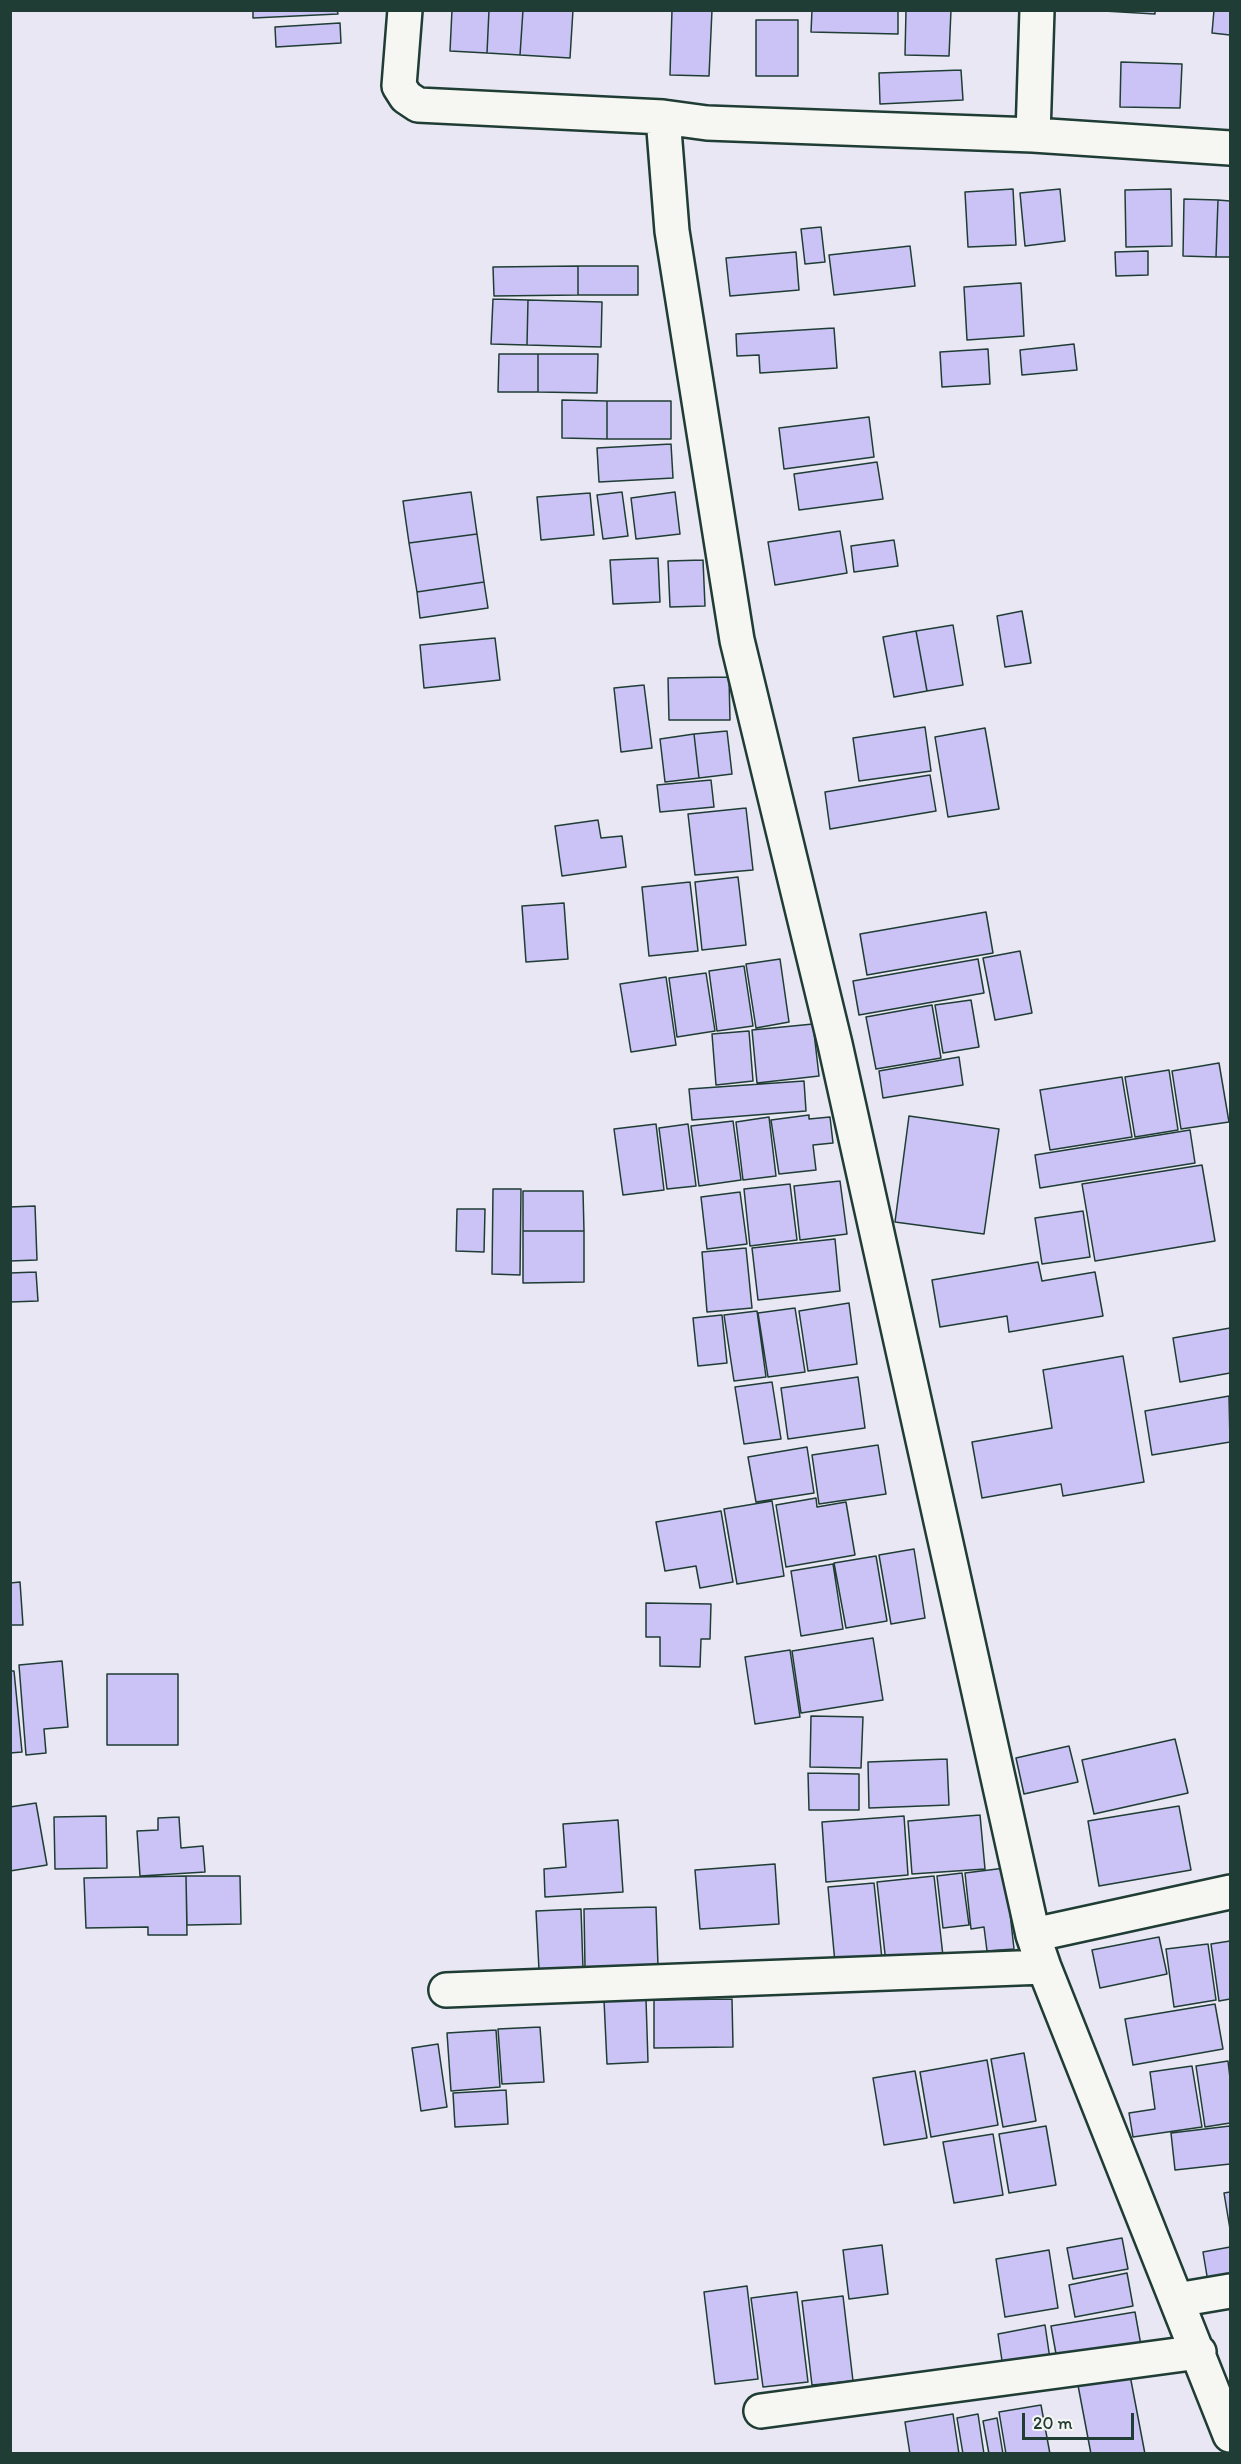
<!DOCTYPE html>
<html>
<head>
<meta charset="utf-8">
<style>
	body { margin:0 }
	#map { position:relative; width:1241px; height:2464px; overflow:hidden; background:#e9e7f3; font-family:Itim,sans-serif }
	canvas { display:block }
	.frame { position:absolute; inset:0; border:12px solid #1f3d34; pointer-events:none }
	.scale { position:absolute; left:1022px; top:2413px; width:112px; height:27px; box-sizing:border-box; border:3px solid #1f3d34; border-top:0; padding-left:8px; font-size:18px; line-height:21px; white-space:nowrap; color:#1f3d34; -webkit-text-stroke:4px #f6f6f2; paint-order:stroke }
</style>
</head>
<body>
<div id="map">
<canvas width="1241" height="2464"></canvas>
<div class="frame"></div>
<div class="scale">20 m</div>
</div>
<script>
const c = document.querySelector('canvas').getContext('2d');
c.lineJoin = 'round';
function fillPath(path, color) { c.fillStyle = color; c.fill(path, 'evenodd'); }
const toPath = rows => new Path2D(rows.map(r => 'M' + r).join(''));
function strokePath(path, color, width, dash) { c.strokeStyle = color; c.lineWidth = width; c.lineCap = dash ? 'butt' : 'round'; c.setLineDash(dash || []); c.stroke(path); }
const building = toPath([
	[253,10,337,10,338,14,253,18,253,10],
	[452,10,489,10,487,53,450,51,452,10],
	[489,10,523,10,520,55,487,53,489,10],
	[523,10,573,10,570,58,520,55,523,10],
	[672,10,712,10,709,76,670,75,672,10],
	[812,10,898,10,898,34,811,32,812,10],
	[906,10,951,10,949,56,905,55,906,10],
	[1087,10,1155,10,1155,14,1087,10],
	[1214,10,1230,10,1230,35,1212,33,1214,10],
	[756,20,798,20,798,76,756,76,756,20],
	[340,23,341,43,276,47,275,27,340,23],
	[1121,62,1182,64,1180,108,1120,107,1121,62],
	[961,70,963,100,880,104,879,73,961,70],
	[1013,189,1016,245,968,247,965,192,1013,189],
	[1060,189,1065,241,1025,246,1020,193,1060,189],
	[1171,189,1172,246,1126,247,1125,190,1171,189],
	[1184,199,1218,200,1216,257,1183,256,1184,199],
	[1218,200,1230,201,1230,257,1216,257,1218,200],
	[821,227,825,262,805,264,801,229,821,227],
	[910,246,915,286,834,295,829,255,910,246],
	[1148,251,1148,275,1116,276,1115,252,1148,251],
	[796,252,799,290,730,296,726,258,796,252],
	[578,266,578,295,494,296,493,267,578,266],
	[578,266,638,266,638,295,578,295,578,266],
	[1021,283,1024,336,967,340,964,287,1021,283],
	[493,299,528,300,527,345,491,344,493,299],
	[528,300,602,302,601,347,527,345,528,300],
	[834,328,837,368,760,373,759,355,737,356,736,334,834,328],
	[1074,344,1077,370,1022,375,1020,350,1074,344],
	[988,349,990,384,942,387,940,352,988,349],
	[499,354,538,354,538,392,498,392,499,354],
	[538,354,598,354,597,393,538,392,538,354],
	[562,400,607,401,607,439,562,438,562,400],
	[607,401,671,401,671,439,607,439,607,401],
	[869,417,874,457,784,469,779,428,869,417],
	[671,444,673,478,599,482,597,448,671,444],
	[877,462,883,499,799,510,794,474,877,462],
	[471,492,477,534,409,543,403,501,471,492],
	[622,492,628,536,603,539,597,495,622,492],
	[675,492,680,534,636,539,631,498,675,492],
	[590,493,594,535,541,540,537,497,590,493],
	[840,531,847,573,775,585,768,542,840,531],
	[477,534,484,582,417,592,409,543,477,534],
	[894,540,898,566,854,572,851,546,894,540],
	[658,558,660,602,613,604,610,560,658,558],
	[703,560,705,606,670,607,668,561,703,560],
	[484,582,488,608,420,618,417,592,484,582],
	[1022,611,1031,663,1005,667,997,616,1022,611],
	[953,625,963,685,927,691,916,631,953,625],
	[916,631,927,691,894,697,883,637,916,631],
	[495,638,500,680,424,688,420,645,495,638],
	[729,677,730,720,669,720,668,678,729,677],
	[644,685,652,748,621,752,614,688,644,685],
	[925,727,931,771,859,781,853,738,925,727],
	[985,728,999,809,948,817,935,737,985,728],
	[727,731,732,774,699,778,694,734,727,731],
	[694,734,699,778,665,782,660,739,694,734],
	[930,775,936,811,830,829,825,792,930,775],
	[711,780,714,807,660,812,657,785,711,780],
	[746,808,753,870,695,875,688,814,746,808],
	[598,820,601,838,622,836,626,867,562,876,555,826,598,820],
	[738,877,746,945,702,950,695,882,738,877],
	[690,882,698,951,649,956,642,887,690,882],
	[564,903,568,959,526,962,522,906,564,903],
	[986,912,993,953,867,975,860,934,986,912],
	[1020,951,1032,1013,995,1020,983,958,1020,951],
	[780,959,789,1022,756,1028,746,964,780,959],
	[978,959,984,993,859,1015,853,981,978,959],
	[744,966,753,1026,717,1031,709,971,744,966],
	[706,973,715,1031,677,1037,669,978,706,973],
	[666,977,676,1045,631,1052,620,984,666,977],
	[971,1000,979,1047,943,1053,935,1005,971,1000],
	[932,1005,941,1058,876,1069,866,1017,932,1005],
	[813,1024,819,1076,757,1083,752,1030,813,1024],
	[749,1031,753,1081,716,1085,712,1034,749,1031],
	[959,1057,963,1085,883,1098,879,1071,959,1057],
	[1219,1063,1229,1122,1181,1129,1172,1071,1219,1063],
	[1169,1070,1178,1130,1135,1137,1125,1077,1169,1070],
	[1122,1077,1132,1137,1050,1150,1040,1090,1122,1077],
	[804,1081,806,1111,692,1120,689,1089,804,1081],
	[809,1115,809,1119,830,1117,833,1143,813,1145,816,1170,779,1174,771,1120,809,1115],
	[909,1116,999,1129,984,1234,895,1222,909,1116],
	[769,1117,776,1176,743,1180,736,1122,769,1117],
	[733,1121,741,1180,699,1186,691,1126,733,1121],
	[656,1124,664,1190,623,1195,614,1129,656,1124],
	[688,1124,696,1186,667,1189,659,1128,688,1124],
	[1190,1130,1195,1163,1040,1188,1035,1155,1190,1130],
	[1202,1165,1215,1241,1095,1261,1082,1184,1202,1165],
	[840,1181,847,1234,800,1240,794,1186,840,1181],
	[790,1184,797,1240,750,1246,744,1189,790,1184],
	[493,1189,521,1189,520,1275,492,1274,493,1189],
	[523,1191,583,1191,584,1231,523,1231,523,1191],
	[740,1192,747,1244,707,1249,701,1197,740,1192],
	[35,1206,37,1260,10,1261,10,1207,35,1206],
	[457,1209,485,1209,484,1252,456,1251,457,1209],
	[1083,1211,1090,1257,1042,1264,1035,1218,1083,1211],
	[523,1231,584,1231,584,1282,523,1283,523,1231],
	[835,1239,840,1291,758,1300,752,1248,835,1239],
	[746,1248,752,1308,707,1312,702,1252,746,1248],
	[1038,1262,1042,1281,1095,1272,1103,1316,1009,1332,1007,1316,940,1327,932,1280,1038,1262],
	[36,1272,38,1301,10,1302,10,1273,36,1272],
	[849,1303,857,1364,808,1371,799,1311,849,1303],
	[795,1308,805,1372,768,1377,758,1313,795,1308],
	[757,1311,766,1377,734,1381,724,1315,757,1311],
	[722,1315,727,1363,698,1366,693,1318,722,1315],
	[1230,1328,1230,1373,1180,1382,1173,1338,1230,1328],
	[1123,1356,1144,1482,1063,1496,1061,1484,982,1498,972,1442,1052,1428,1043,1370,1123,1356],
	[858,1377,865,1428,788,1439,781,1388,858,1377],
	[772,1382,781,1439,744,1444,735,1387,772,1382],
	[1229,1396,1230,1442,1152,1455,1145,1411,1229,1396],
	[878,1445,886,1494,819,1504,812,1455,878,1445],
	[807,1447,814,1493,756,1502,748,1457,807,1447],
	[816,1498,817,1507,846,1502,855,1555,786,1567,776,1505,816,1498],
	[772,1501,784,1576,737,1584,724,1509,772,1501],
	[721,1511,733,1582,700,1588,696,1566,665,1571,656,1522,721,1511],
	[914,1549,925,1618,891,1624,879,1555,914,1549],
	[876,1556,887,1621,846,1628,834,1563,876,1556],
	[833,1564,843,1629,801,1636,791,1571,833,1564],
	[20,1582,23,1625,10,1625,10,1583,20,1582],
	[646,1603,711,1604,710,1639,701,1639,700,1667,660,1666,660,1637,646,1637,646,1603],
	[873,1638,883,1700,801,1713,792,1651,873,1638],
	[790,1650,800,1717,755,1724,745,1657,790,1650],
	[62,1661,68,1727,44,1729,46,1753,26,1755,19,1665,62,1661],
	[10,1671,14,1671,22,1752,10,1753,10,1671],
	[107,1674,178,1674,178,1745,107,1745,107,1674],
	[811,1716,863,1717,861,1768,810,1767,811,1716],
	[1175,1739,1188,1793,1094,1814,1082,1760,1175,1739],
	[1069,1746,1078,1782,1024,1794,1016,1758,1069,1746],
	[947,1759,949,1805,869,1808,868,1762,947,1759],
	[808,1773,859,1774,859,1810,809,1810,808,1773],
	[36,1803,47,1865,10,1871,10,1807,36,1803],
	[1179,1806,1191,1870,1099,1886,1088,1821,1179,1806],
	[980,1815,985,1869,912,1874,908,1821,980,1815],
	[106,1816,107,1868,55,1869,54,1817,106,1816],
	[904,1816,908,1875,826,1882,822,1822,904,1816],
	[179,1817,181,1848,203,1846,205,1872,140,1876,137,1831,158,1830,158,1818,179,1817],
	[618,1820,623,1892,545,1897,544,1869,566,1867,563,1824,618,1820],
	[775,1864,779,1924,700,1929,695,1870,775,1864],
	[1005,1868,1014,1949,987,1951,984,1927,971,1929,965,1873,1005,1868],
	[962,1873,969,1925,943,1928,937,1876,962,1873],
	[186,1876,240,1876,241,1924,187,1925,186,1876],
	[186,1876,187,1935,148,1935,148,1927,86,1928,84,1878,186,1876],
	[934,1876,943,1956,886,1963,877,1882,934,1876],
	[874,1883,882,1959,835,1963,828,1887,874,1883],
	[656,1907,658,1966,585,1967,584,1909,656,1907],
	[581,1909,583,1969,539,1970,536,1911,581,1909],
	[1159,1937,1167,1974,1100,1988,1092,1950,1159,1937],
	[1230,1941,1230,1999,1219,2001,1211,1944,1230,1941],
	[1208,1944,1216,2000,1174,2007,1166,1949,1208,1944],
	[646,1999,648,2062,607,2064,604,2000,646,1999],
	[732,1999,733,2047,654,2048,654,2000,732,1999],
	[1215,2004,1223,2049,1133,2065,1125,2019,1215,2004],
	[540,2027,544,2082,502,2084,498,2029,540,2027],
	[496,2030,500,2087,451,2091,447,2033,496,2030],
	[438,2044,447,2107,421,2111,412,2048,438,2044],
	[1024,2053,1036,2121,1003,2127,991,2059,1024,2053],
	[987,2060,998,2125,931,2137,920,2072,987,2060],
	[1228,2061,1230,2078,1230,2123,1205,2127,1196,2066,1228,2061],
	[1192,2066,1202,2127,1133,2137,1129,2113,1155,2109,1150,2072,1192,2066],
	[915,2071,927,2138,884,2145,873,2078,915,2071],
	[506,2090,508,2124,455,2127,453,2093,506,2090],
	[1046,2126,1056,2185,1009,2193,999,2134,1046,2126],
	[1230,2126,1230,2164,1175,2170,1171,2133,1230,2126],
	[993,2134,1003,2195,954,2203,943,2142,993,2134],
	[1230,2192,1230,2229,1224,2193,1230,2192],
	[1122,2238,1128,2269,1073,2279,1067,2248,1122,2238],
	[882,2245,888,2294,849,2299,843,2250,882,2245],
	[1230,2247,1230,2284,1209,2288,1203,2252,1230,2247],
	[1049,2250,1058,2308,1005,2317,996,2259,1049,2250],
	[1127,2273,1133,2306,1075,2317,1069,2285,1127,2273],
	[747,2286,758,2379,715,2384,704,2292,747,2286],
	[797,2292,808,2382,763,2387,751,2298,797,2292],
	[843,2296,853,2381,812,2385,802,2301,843,2296],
	[1135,2312,1142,2351,1058,2365,1051,2326,1135,2312],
	[1045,2325,1051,2366,1004,2374,998,2334,1045,2325],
	[1129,2370,1145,2454,1091,2454,1077,2380,1129,2370],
	[1041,2405,1050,2454,1006,2454,999,2412,1041,2405],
	[953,2414,959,2454,910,2454,905,2422,953,2414],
	[978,2414,984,2454,963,2454,957,2418,978,2414],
	[997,2418,1003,2454,989,2454,983,2421,997,2418]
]);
fillPath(building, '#cbc3f5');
strokePath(building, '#1f3d34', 1.5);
const minor = toPath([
	[405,10,399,86,406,97,418,105,663,117],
	[1033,135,1037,10],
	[1230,148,1033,135,707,123,663,117,672,231,737,640,835,1044,1033,1935,1044,1967,1230,2435],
	[1033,1935,1230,1892],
	[446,1990,1044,1967],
	[1177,2300,1230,2291],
	[761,2411,1199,2352]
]);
strokePath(minor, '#1f3d34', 38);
strokePath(minor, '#f6f6f2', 33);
</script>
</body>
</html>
